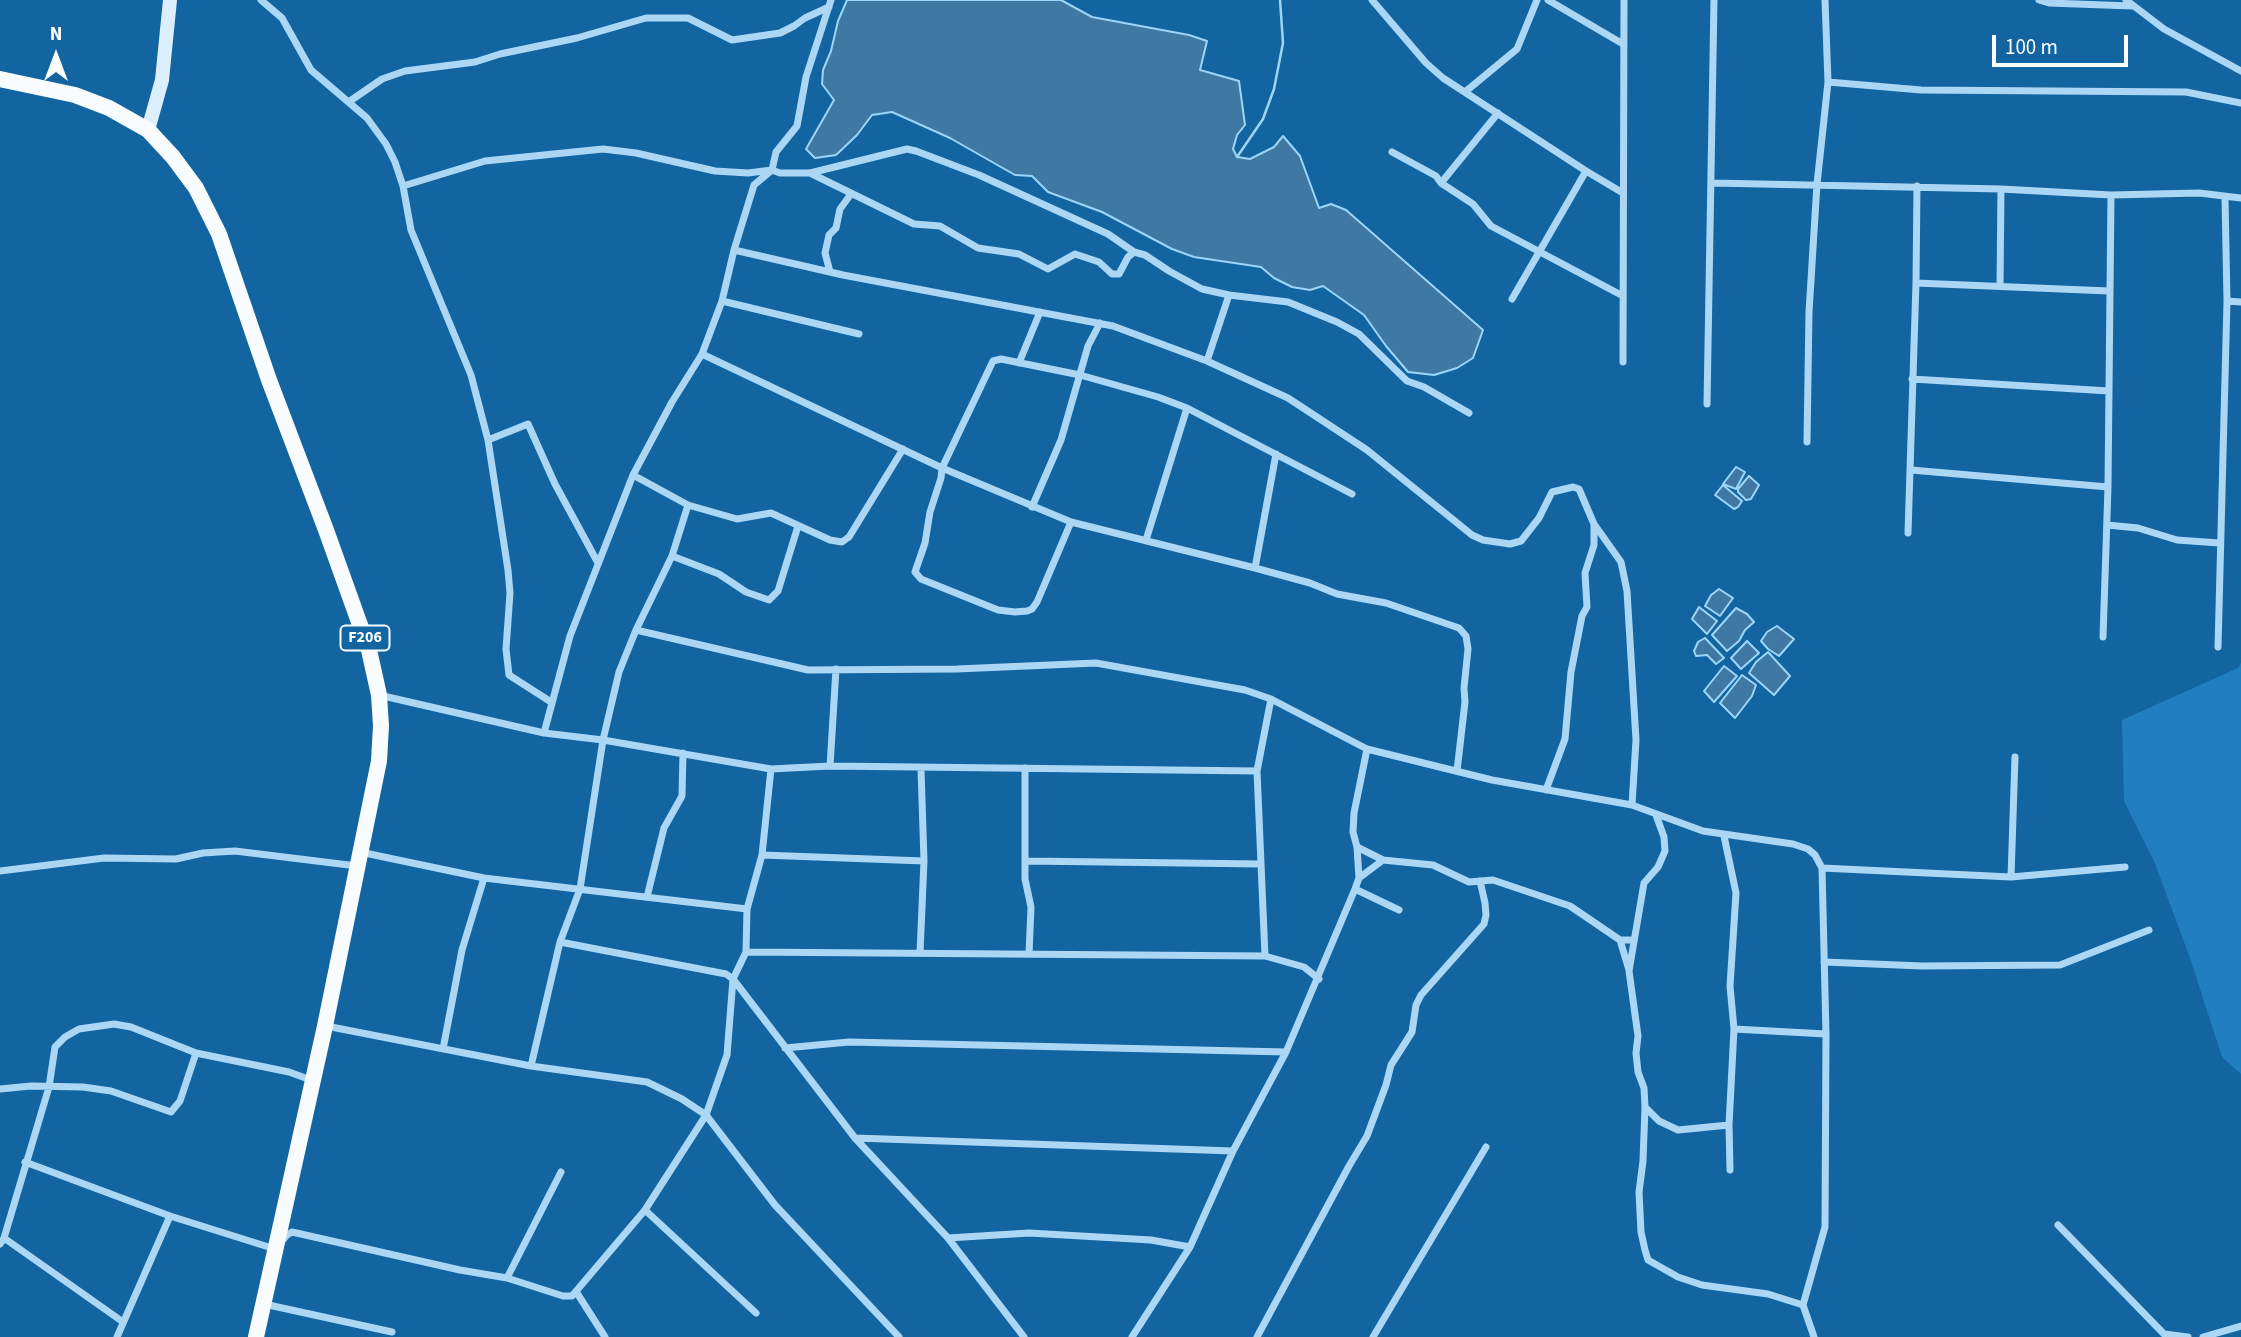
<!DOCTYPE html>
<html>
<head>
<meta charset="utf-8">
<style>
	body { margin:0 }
	#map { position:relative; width:2241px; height:1337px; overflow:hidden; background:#1265a1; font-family:"Source Sans 3",sans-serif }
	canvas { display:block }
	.north { position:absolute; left:21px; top:21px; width:70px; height:70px; -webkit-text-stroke:5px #1265a1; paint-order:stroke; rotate:0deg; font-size:19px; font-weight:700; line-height:28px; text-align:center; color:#fff }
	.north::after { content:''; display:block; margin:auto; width:24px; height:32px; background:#fff; clip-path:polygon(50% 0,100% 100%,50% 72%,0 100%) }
	.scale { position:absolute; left:1992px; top:35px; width:136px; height:32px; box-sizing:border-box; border:4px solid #fff; border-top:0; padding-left:9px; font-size:21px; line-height:24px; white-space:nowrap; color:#fff; -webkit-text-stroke:5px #1265a1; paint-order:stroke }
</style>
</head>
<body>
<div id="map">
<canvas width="2241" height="1337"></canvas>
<div class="north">N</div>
<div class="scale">100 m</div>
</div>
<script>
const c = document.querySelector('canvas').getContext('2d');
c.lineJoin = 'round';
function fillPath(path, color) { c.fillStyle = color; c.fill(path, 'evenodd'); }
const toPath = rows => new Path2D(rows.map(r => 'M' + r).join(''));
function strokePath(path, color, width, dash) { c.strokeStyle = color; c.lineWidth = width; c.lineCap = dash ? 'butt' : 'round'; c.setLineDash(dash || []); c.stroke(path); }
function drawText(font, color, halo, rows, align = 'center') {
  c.font = font + ' "Source Sans 3",sans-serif'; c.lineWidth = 7; c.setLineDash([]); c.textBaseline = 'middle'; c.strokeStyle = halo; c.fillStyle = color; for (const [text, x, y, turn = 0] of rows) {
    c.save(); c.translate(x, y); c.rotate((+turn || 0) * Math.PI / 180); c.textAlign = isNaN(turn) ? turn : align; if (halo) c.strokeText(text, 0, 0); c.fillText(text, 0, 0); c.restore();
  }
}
fillPath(toPath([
	[2241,663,2241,1074,2222,1057,2190,958,2154,861,2124,801,2122,720,2238,668]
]), '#217fbf');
const water = toPath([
	[847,0,1061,0,1092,17,1189,35,1207,41,1200,70,1239,81,1245,125,1237,135,1233,149,1237,157,1250,159,1274,147,1283,136,1300,156,1319,208,1331,204,1346,210,1483,330,1473,358,1457,368,1434,375,1408,372,1386,346,1364,315,1323,286,1310,290,1292,287,1274,278,1261,267,1194,257,1172,249,1102,212,1048,192,1032,176,1015,175,950,138,892,112,872,115,857,135,836,155,815,158,806,149,834,100,822,84,823,70,831,51,838,21,847,0],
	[1736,467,1745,472,1736,489,1723,484,1736,467],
	[1749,476,1759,485,1751,499,1746,500,1738,492,1738,489,1749,476],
	[1723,485,1742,501,1738,507,1734,509,1715,495,1723,485],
	[1719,589,1733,598,1720,616,1705,606,1711,595,1719,589],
	[1699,607,1717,621,1707,634,1692,619,1699,607],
	[1736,608,1747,614,1754,622,1745,630,1739,641,1727,651,1712,635,1736,608],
	[1777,626,1794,639,1779,656,1768,649,1761,641,1767,632,1777,626],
	[1705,638,1724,658,1716,664,1707,655,1696,656,1694,651,1698,642,1705,638],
	[1747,641,1759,653,1741,669,1731,658,1747,641],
	[1768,652,1790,676,1774,695,1749,673,1756,662,1768,652],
	[1724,666,1737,676,1714,702,1704,691,1724,666],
	[1742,675,1756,685,1752,696,1735,718,1720,703,1742,675]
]);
fillPath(water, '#3f79a3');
strokePath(water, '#9dd5f8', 2);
strokePath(toPath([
	[1237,157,1263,119,1274,89,1283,43,1280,0]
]), '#9dd5f8', 2.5);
strokePath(toPath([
	[261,0,282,18,311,70,367,118,386,144,395,162,403,186,411,230,471,375,488,440,508,570,510,593,506,649,509,675,551,702],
	[1372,0,1426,63,1443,78,1586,171,1623,193],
	[1548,0,1623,44],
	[2039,0,2049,3,2132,6],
	[2126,0,2164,29,2241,71],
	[1828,82,1921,90,2186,92,2241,103],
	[1465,92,1517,49,1537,0],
	[350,101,382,79,405,71,475,62,500,54,577,38,646,18,688,18,732,40,780,33,794,26,805,18,829,7],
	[1392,152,1436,176,1441,183,1473,204,1491,226,1623,296],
	[810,173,914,224,940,226,978,248,1019,254,1048,269,1075,254,1099,262,1112,274,1119,274,1128,257,1134,252],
	[1441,183,1498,113],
	[1712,183,2001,189,2111,195,2199,193,2241,198],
	[403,186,485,161,603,149,636,153,715,171,748,173,772,170,776,152,797,126,806,77,831,0],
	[734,250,843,275,1113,326,1207,361,1288,398,1367,450,1472,535,1483,540,1510,544,1521,541,1539,518,1552,492,1573,487,1579,489,1594,524,1621,562,1627,591,1636,740,1632,805],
	[830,272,825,253,829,235,836,228,840,209,851,194],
	[1916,283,2109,291],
	[2000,286,2001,189],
	[1512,299,1586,171],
	[722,301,859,334],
	[2227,301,2241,302],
	[702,354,942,468,1071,522,1255,568,1310,583,1337,594,1386,603,1459,628,1466,636,1468,649,1464,688,1465,702,1457,771],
	[1207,361,1229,295],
	[1623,362,1624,0],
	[1019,363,1040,312],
	[1912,379,2109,391],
	[1707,404,1714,0],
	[488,440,528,424,555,484,598,563],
	[1807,442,1809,312,1817,184,1828,82,1825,0],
	[1911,470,2108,487],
	[633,475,688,505,737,519,771,513,830,540,842,542,849,537,903,449],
	[1032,507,1061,440,1088,346,1100,323],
	[1071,522,1037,602,1032,609,1027,611,1015,612,998,610,921,579,915,572,925,543,930,512,941,478,942,468,993,361,1001,359,1080,375,1158,397,1187,408,1352,494],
	[2107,525,2138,528,2177,540,2219,543],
	[1908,533,1916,283,1917,186],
	[1146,540,1187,408],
	[672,556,719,574,746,592,769,600,778,591,798,526],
	[1255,568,1276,454],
	[636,630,808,670,957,669,1096,663,1245,690,1271,699,1367,749,1492,780,1632,805,1703,831,1793,844,1808,849,1815,855,1822,868,1826,1034,1825,1227,1803,1305,1814,1337],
	[2103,637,2108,487,2111,195],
	[2218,647,2227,301,2225,198],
	[379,695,544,733,603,740,771,769,830,766,1257,771],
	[544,733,570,636,633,475,672,402,702,354,722,301,734,250,754,185,772,170,780,173,810,173,907,149,916,151,979,175,1108,234,1134,252,1145,255,1169,271,1202,289,1229,295,1288,302,1337,322,1359,334,1407,381,1424,387,1469,413],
	[830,766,836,669],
	[1025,768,1025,879,1031,907,1029,954],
	[1546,790,1565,739,1571,672,1582,616,1587,607,1585,573,1594,545,1594,525],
	[1656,815,1664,837,1665,851,1658,867,1644,883,1629,971,1638,1036,1636,1053,1638,1072,1644,1088,1645,1107,1643,1161,1639,1192,1641,1232,1645,1250,1648,1260,1678,1277,1702,1285,1768,1294,1803,1305],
	[1724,836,1736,893,1730,986,1734,1029,1729,1125,1730,1170],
	[1357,847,1383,860,1433,865,1469,882,1493,880,1570,906,1620,940,1634,940],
	[360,852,484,878,747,909],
	[762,855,924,861],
	[1026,861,1261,864],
	[1822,868,2011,877,2125,867],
	[0,871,104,858,176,859,203,853,235,851,357,866],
	[2011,877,2015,757],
	[1359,878,1383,860],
	[1355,889,1399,910],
	[647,897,664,828,682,796,683,753],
	[1620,940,1629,970],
	[560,942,726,974,733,979,855,1138,948,1238,1024,1337],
	[746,952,1265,956,1304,967,1319,979],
	[920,953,924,861,921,769],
	[1265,956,1257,771,1271,699],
	[1824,962,1922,966,2060,965,2149,930],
	[326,1026,531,1066,647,1082,682,1099,706,1115,775,1205,899,1337],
	[1734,1029,1826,1034],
	[785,1048,849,1042,1286,1052],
	[443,1049,462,950,484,878],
	[531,1066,560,942,580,889,603,740,619,672,636,630,672,556,688,505],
	[0,1089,31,1086,83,1087,111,1091,171,1112,180,1101,196,1053,289,1072,311,1080],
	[1645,1107,1659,1121,1678,1130,1729,1125],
	[855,1138,1233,1151],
	[25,1162,170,1216,275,1249,287,1235,292,1232,460,1270,507,1278,563,1296,572,1296,645,1210,706,1115,727,1055,733,979,746,952,747,909,762,855,771,769],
	[645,1210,756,1313],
	[2058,1225,2164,1334,2188,1337],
	[4,1238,123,1322],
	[948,1238,1029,1233,1151,1240,1190,1247],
	[0,1244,4,1238,49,1087,55,1047,65,1037,79,1029,114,1024,131,1027,196,1053],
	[507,1278,561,1172],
	[577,1293,605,1337],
	[264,1304,392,1332],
	[117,1337,170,1216],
	[1132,1337,1190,1247,1233,1151,1286,1052,1355,889,1359,878,1357,847,1353,832,1354,813,1367,749],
	[1257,1337,1349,1166,1367,1136,1386,1085,1391,1065,1412,1032,1416,1005,1421,995,1484,924,1486,915,1485,903,1480,881],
	[1373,1337,1486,1147],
	[2203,1337,2241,1326]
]), '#abd7f5', 7);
strokePath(toPath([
	[148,130,162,80,170,0]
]), '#dceffe', 14);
strokePath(toPath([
	[0,79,75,95,109,108,148,130,173,157,196,188,219,234,269,380,326,530,369,650,379,695,381,726,379,761,325,1026,256,1337]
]), '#f9fcff', 16);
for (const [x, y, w] of [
	[365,638,49]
]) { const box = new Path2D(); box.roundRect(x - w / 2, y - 12.5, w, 25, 5); c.fillStyle = '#1265a1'; c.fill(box); strokePath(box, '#fff', 2); }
drawText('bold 16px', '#fff', null, [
	["F206",365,638]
]);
</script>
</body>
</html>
